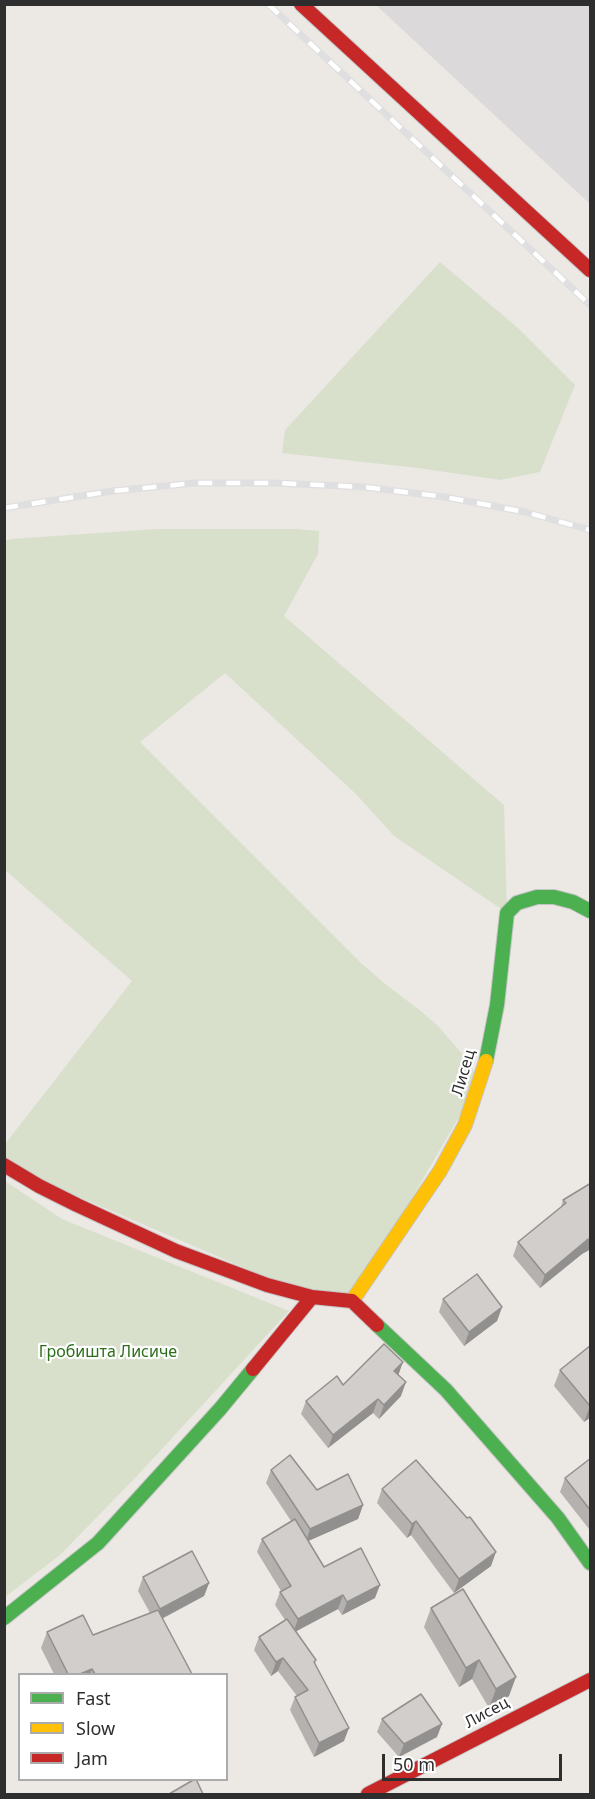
<!DOCTYPE html>
<html>
<head>
<meta charset="utf-8">
<style>
	body { margin:0 }
	#map { position:relative; width:595px; height:1799px; overflow:hidden; background:#ece8e4; font-family:"Noto Sans",sans-serif }
	canvas { display:block }
	.frame { position:absolute; inset:0; border:6px solid #2e2e2e; pointer-events:none }
	.legend { position:absolute; left:18px; top:1673px; width:210px; height:108px; box-sizing:border-box; background:#fff; border:2px solid #ababab; margin:0; padding:8px 10px; list-style:none; font-size:18px; color:#2e2e2e }
	.legend li { display:flex; align-items:center; gap:12px; height:30px }
	.legend b { width:30px; border:2px solid #ababab }
	.scale { position:absolute; left:382px; top:1754px; width:180px; height:27px; box-sizing:border-box; border:3px solid #2e2e2e; border-top:0; padding-left:8px; font-size:18px; line-height:21px; white-space:nowrap; color:#2e2e2e; -webkit-text-stroke:4px #fff; paint-order:stroke }
</style>
</head>
<body>
<div id="map">
<canvas width="595" height="1799"></canvas>
<div class="frame"></div>
<ul class="legend">
<li><b style="height:8px;background:#4caf50"></b>Fast</li>
<li><b style="height:8px;background:#ffc107"></b>Slow</li>
<li><b style="height:8px;background:#c62828"></b>Jam</li>
</ul>
<div class="scale">50 m</div>
</div>
<script>
const c = document.querySelector('canvas').getContext('2d');
c.lineJoin = 'round';
function fillPath(path, color) { c.fillStyle = color; c.fill(path, 'evenodd'); }
const toPath = rows => new Path2D(rows.map(r => 'M' + r).join(''));
function strokePath(path, color, width, dash) { c.strokeStyle = color; c.lineWidth = width; c.lineCap = dash ? 'butt' : 'round'; c.setLineDash(dash || []); c.stroke(path); }
function drawText(font, color, halo, rows, align = 'center') {
  c.font = font + ' "Noto Sans",sans-serif'; c.lineWidth = 4.5; c.setLineDash([]); c.textBaseline = 'middle'; c.strokeStyle = halo; c.fillStyle = color; for (const [text, x, y, turn = 0] of rows) {
    c.save(); c.translate(x, y); c.rotate((+turn || 0) * Math.PI / 180); c.textAlign = isNaN(turn) ? turn : align; if (halo) c.strokeText(text, 0, 0); c.fillText(text, 0, 0); c.restore();
  }
}
fillPath(toPath([
	[376,5,590,5,590,204]
]), '#dcd9db');
fillPath(toPath([
	[440,262,518,328,575,385,540,472,500,480,418,468,282,453,285,430],
	[157,529,296,529,319,531,318,554,284,616,504,805,507,913,394,836,356,794,225,673,140,742,360,962,384,983,422,1012,438,1026,464,1056,480,1081,352,1301,312,1297,5,1165,5,1144,132,981,5,870,5,541,11,539],
	[5,1181,62,1219,289,1311,137,1476,60,1555,5,1597]
]), '#d8e0cc');
const fast = toPath([
	[486,1061,497,1005,507,913,517,903,537,897,554,897,573,902,590,911],
	[377,1325,446,1390,558,1518,590,1563],
	[4,1618,98,1543,220,1409,253,1369]
]);
const slow = toPath([
	[352,1301,440,1171,465,1125,486,1061]
]);
const jam = toPath([
	[301,4,590,270],
	[4,1165,39,1186,77,1205,176,1251,267,1285,312,1297,352,1301,377,1325],
	[253,1369,312,1297],
	[368,1794,590,1680]
]);
strokePath(fast, '#c5c4c5', 16);
strokePath(slow, '#c5c4c5', 16);
strokePath(jam, '#c5c4c5', 16);
strokePath(fast, '#4caf50', 14);
strokePath(slow, '#ffc107', 14);
strokePath(jam, '#c62828', 14);
const rail = toPath([
	[268,4,590,305],
	[4,508,113,491,195,483,274,483,364,487,445,497,525,512,590,530]
]);
strokePath(rail, '#dfdfe1', 7);
strokePath(rail, '#fff', 4.5, [14]);
fillPath(toPath([
	[591,1183,591,1249,582,1254,540,1288,513,1256,518,1242,561,1207,563,1200],
	[443,1299,502,1307,497,1321,464,1346,439,1312],
	[591,1345,591,1417,584,1422,554,1386,560,1370],
	[398,1375,401,1396,379,1419,373,1413,328,1448,301,1414,306,1401,343,1385],
	[591,1458,591,1528,589,1529,560,1492,565,1478],
	[271,1470,317,1490,363,1505,358,1519,308,1541,324,1567,375,1598,342,1615,338,1609,296,1631,316,1660,315,1664,344,1741,314,1757,290,1710,295,1697,297,1696,278,1671,271,1676,254,1650,259,1637,285,1620,275,1605,280,1592,281,1591,257,1552,262,1539,291,1521,266,1483],
	[382,1489,491,1566,454,1593,411,1535,407,1538,377,1503],
	[143,1577,209,1583,204,1596,162,1619,192,1674,54,1674,41,1648,47,1632,93,1635,150,1613,138,1591],
	[463,1589,509,1696,489,1708,472,1679,459,1687,424,1627,431,1608],
	[382,1719,437,1737,399,1757,377,1732]
]), '#b4b1af');
fillPath(toPath([
	[591,1238,591,1249,582,1254,540,1288,545,1275,587,1240],
	[502,1307,497,1321,464,1346,469,1332],
	[403,1362,398,1376,394,1371],
	[406,1382,401,1396,379,1419,384,1405],
	[378,1399,373,1413,328,1448,333,1435],
	[591,1405,591,1417,584,1422,590,1406],
	[363,1505,358,1519,306,1542,310,1529],
	[416,1521,411,1535,407,1538,412,1524],
	[496,1552,491,1566,454,1593,459,1579],
	[209,1583,204,1596,155,1622,160,1609],
	[380,1585,375,1598,342,1615,347,1602],
	[343,1595,338,1609,293,1633,298,1619],
	[283,1658,278,1671,271,1676,276,1662],
	[479,1660,472,1679,459,1687,466,1668],
	[92,1669,90,1674,80,1674],
	[516,1677,509,1696,489,1708,496,1689],
	[442,1724,437,1737,399,1757,404,1744],
	[349,1728,344,1741,314,1757,319,1743]
]), '#92908e');
const building = toPath([
	[591,1183,591,1238,587,1240,545,1275,518,1242,566,1203,563,1200,591,1183],
	[477,1274,502,1307,469,1332,443,1299,477,1274],
	[384,1344,403,1362,394,1371,406,1382,384,1405,378,1399,333,1435,306,1401,337,1376,343,1385,384,1344],
	[591,1345,591,1405,590,1406,560,1370,591,1345],
	[290,1455,317,1490,348,1474,363,1505,310,1529,271,1470,290,1455],
	[591,1458,591,1511,565,1478,591,1458],
	[416,1460,467,1518,470,1517,496,1552,459,1579,416,1521,412,1524,382,1489,416,1460],
	[295,1519,324,1567,361,1548,380,1585,347,1602,343,1595,298,1619,280,1592,291,1586,262,1539,295,1519],
	[192,1551,209,1583,160,1609,143,1577,192,1551],
	[463,1589,516,1677,496,1689,479,1660,466,1668,431,1608,463,1589],
	[158,1610,192,1674,95,1674,92,1669,80,1674,68,1674,47,1632,83,1615,93,1635,158,1610],
	[287,1619,316,1660,314,1662,349,1728,319,1743,295,1697,308,1690,283,1658,276,1662,259,1637,287,1619],
	[421,1694,442,1724,404,1744,382,1719,421,1694],
	[195,1779,196,1779,203,1794,169,1794,195,1779]
]);
fillPath(building, '#d1cecb');
strokePath(building, '#92908e', 1.5);
drawText('16px', '#2e2e2e', '#fff', [
	["Лисец",464,1073,-74],
	["Лисец",487,1713,-28]
]);
drawText('16px', '#2c6e1b', '#fff', [
	["Гробишта Лисиче",108,1352]
]);
</script>
</body>
</html>
